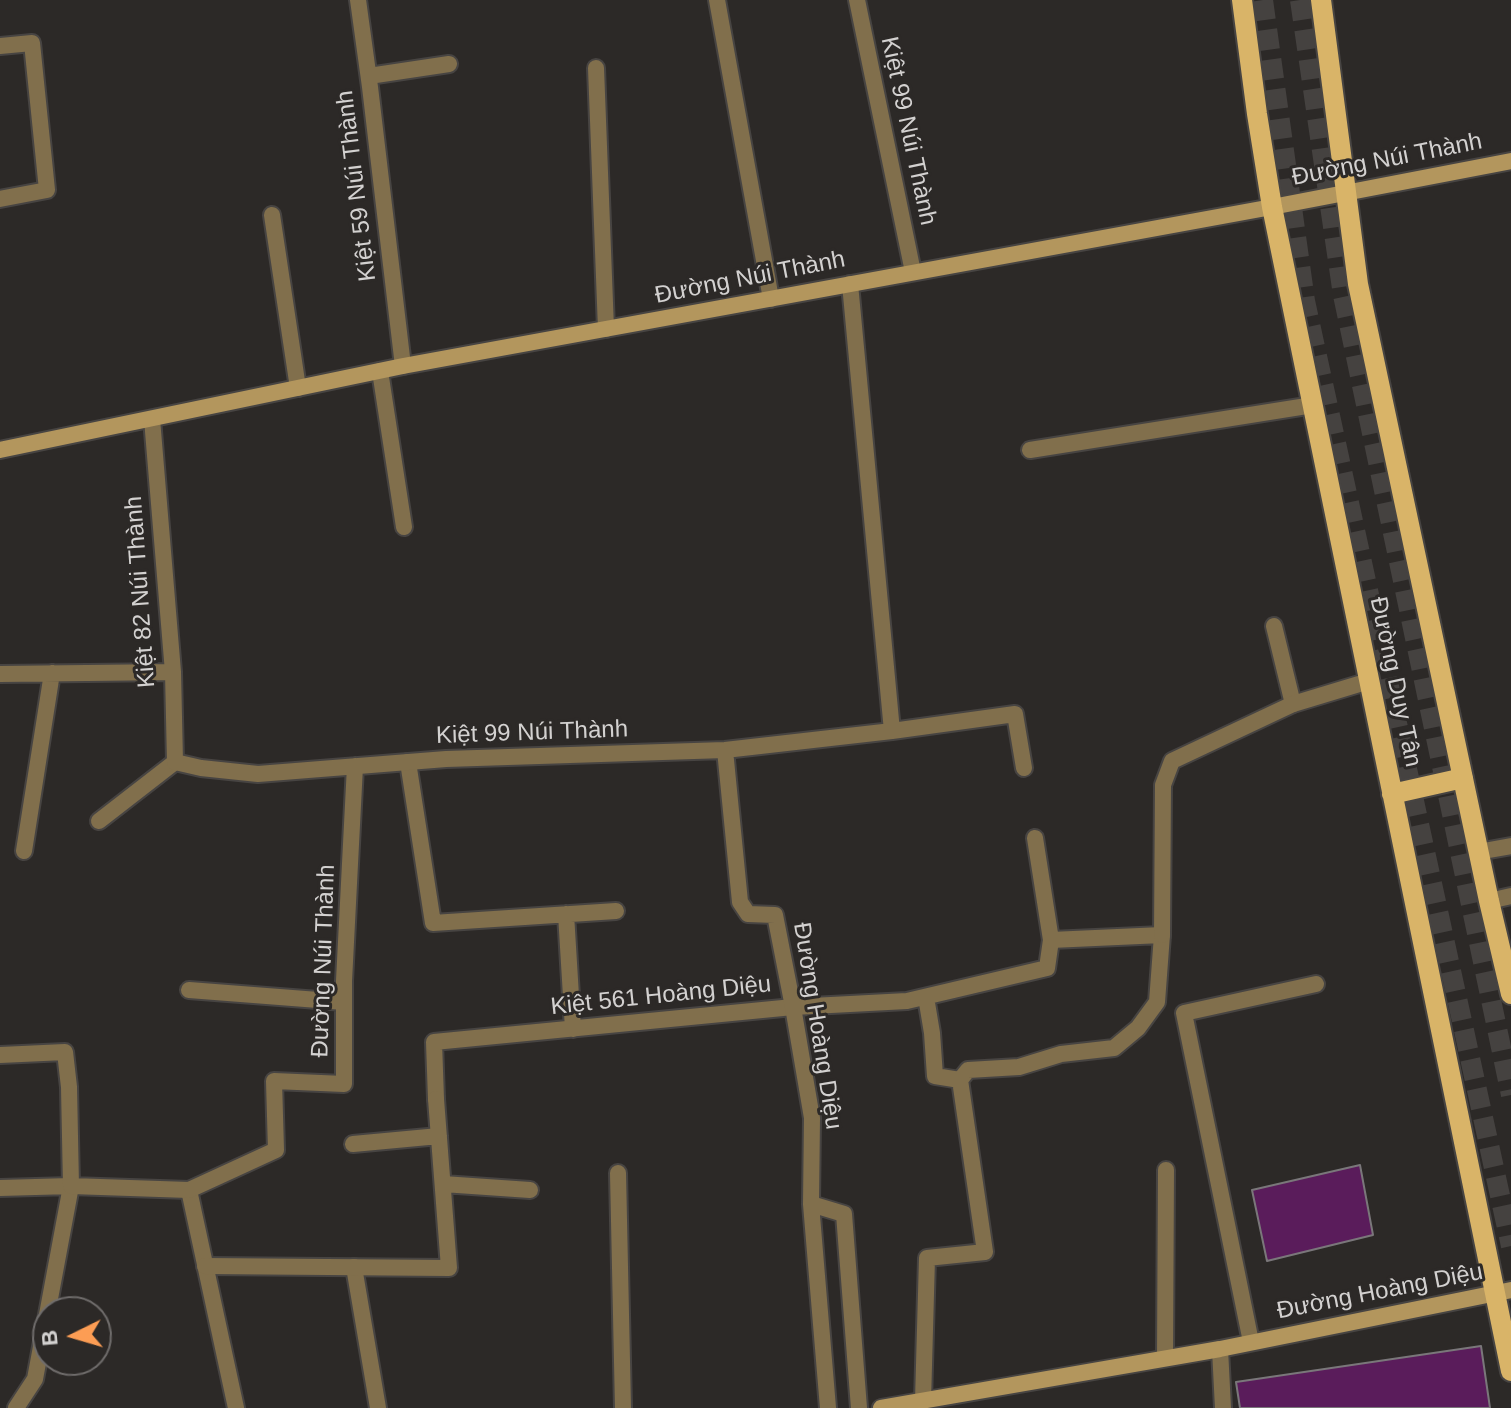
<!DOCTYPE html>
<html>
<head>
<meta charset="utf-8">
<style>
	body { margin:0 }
	#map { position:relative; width:1511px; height:1408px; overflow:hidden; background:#2c2927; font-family:Helvetica,sans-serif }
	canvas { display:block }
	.north { position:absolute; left:32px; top:1296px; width:80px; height:80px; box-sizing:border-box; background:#2c2927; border:2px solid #6f6c6b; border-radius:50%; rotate:265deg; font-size:22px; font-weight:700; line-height:32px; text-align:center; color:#d3d1d0 }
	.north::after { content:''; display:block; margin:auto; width:28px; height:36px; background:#fc9d54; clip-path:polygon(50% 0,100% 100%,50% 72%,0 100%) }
</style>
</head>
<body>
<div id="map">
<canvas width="1511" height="1408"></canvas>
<div class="north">B</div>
</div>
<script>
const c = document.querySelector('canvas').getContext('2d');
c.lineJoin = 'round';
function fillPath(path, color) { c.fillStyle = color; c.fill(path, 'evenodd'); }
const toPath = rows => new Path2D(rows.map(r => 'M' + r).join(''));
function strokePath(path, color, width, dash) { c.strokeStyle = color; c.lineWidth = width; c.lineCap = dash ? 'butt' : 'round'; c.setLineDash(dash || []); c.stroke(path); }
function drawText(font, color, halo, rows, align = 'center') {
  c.font = font + ' Helvetica,sans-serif'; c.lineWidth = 6; c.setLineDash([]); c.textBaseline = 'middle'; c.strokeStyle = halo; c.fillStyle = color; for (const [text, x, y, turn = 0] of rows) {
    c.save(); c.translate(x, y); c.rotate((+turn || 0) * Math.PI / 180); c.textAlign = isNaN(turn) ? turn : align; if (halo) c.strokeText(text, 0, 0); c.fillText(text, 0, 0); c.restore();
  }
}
const building = toPath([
	[1360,1165,1373,1235,1267,1261,1252,1190,1360,1165],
	[1481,1346,1490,1408,1240,1408,1236,1382,1481,1346]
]);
fillPath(building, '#5a1c5b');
strokePath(building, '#7a777a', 2);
strokePath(toPath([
	[1263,0,1305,301,1511,1246],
	[1300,0,1343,295,1511,1095]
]), '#454240', 20, [20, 10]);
const service = toPath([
	[358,0,370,87,403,366],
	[0,46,32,43,47,190,0,199],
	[596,68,606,329],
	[369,76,449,64],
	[272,215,298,388],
	[380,371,404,527],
	[1030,450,1313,405],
	[1274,626,1293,704],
	[408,762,433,923,616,911],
	[1035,838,1051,940],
	[1478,852,1511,846],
	[1489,901,1511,896],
	[566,914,573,1029],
	[926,997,932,1033,935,1076,960,1080],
	[436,1099,434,1042,793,1007,907,1001,1047,968,1051,940,1162,935,1157,1002,1138,1028,1114,1048,1061,1054,1019,1067,968,1070,960,1080,985,1252,927,1258,923,1401],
	[0,1188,71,1186,35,1379,16,1408],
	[189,1190,236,1408],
	[354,1267,378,1408],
	[1251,1342,1184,1013,1316,984],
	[1165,1358,1166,1170]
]);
const pedestrian = toPath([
	[99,821,175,762]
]);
const minor = toPath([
	[717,0,771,299],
	[857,0,913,272],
	[850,284,892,731],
	[152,419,173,672,175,762,201,768,258,774,446,759,725,750,892,731,1015,714,1024,768],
	[0,674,173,672],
	[725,750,740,902,748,914,775,915,793,1007,812,1118,811,1204,844,1214,859,1408],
	[24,851,52,673],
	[1162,935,1163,785,1172,761,1293,704,1369,681],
	[189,990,344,1002],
	[0,1055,65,1052,69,1087,71,1186,189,1190,276,1150,274,1081,344,1084,344,981,355,766],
	[353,1144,439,1136],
	[618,1173,623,1408],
	[443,1184,530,1190],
	[811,1204,828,1408],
	[205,1266,449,1268,436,1099],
	[1220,1349,1223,1408]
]);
const secondary = toPath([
	[0,450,403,366,1272,207,1511,161],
	[881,1408,1220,1349,1511,1290]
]);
const primary = toPath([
	[1242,0,1257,114,1272,207,1511,1371],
	[1321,0,1358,284,1489,901,1511,994],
	[1392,794,1463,778]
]);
strokePath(service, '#474442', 20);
strokePath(pedestrian, '#474442', 20);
strokePath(minor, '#474442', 20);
strokePath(secondary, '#474442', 20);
strokePath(primary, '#474442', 24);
strokePath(service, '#816f4c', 16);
strokePath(pedestrian, '#816f4c', 16);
strokePath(minor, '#816f4c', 16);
strokePath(secondary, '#b3965d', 16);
strokePath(primary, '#d9b468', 20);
drawText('24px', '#d3d1d0', '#2c2927', [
	["Kiệt 99 Núi Thành",908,131,78],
	["Đường Núi Thành",1387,160,-11],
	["Kiệt 59 Núi Thành",357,186,-97],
	["Đường Núi Thành",750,278,-11],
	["Kiệt 82 Núi Thành",141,592,-94],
	["Đường Duy Tân",1395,682,78],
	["Kiệt 99 Núi Thành",532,733,-2],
	["Đường Núi Thành",324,961,-88],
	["Kiệt 561 Hoàng Diệu",661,996,-6],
	["Đường Hoàng Diệu",817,1026,81],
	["Đường Hoàng Diệu",1380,1292,-11]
]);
</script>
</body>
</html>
